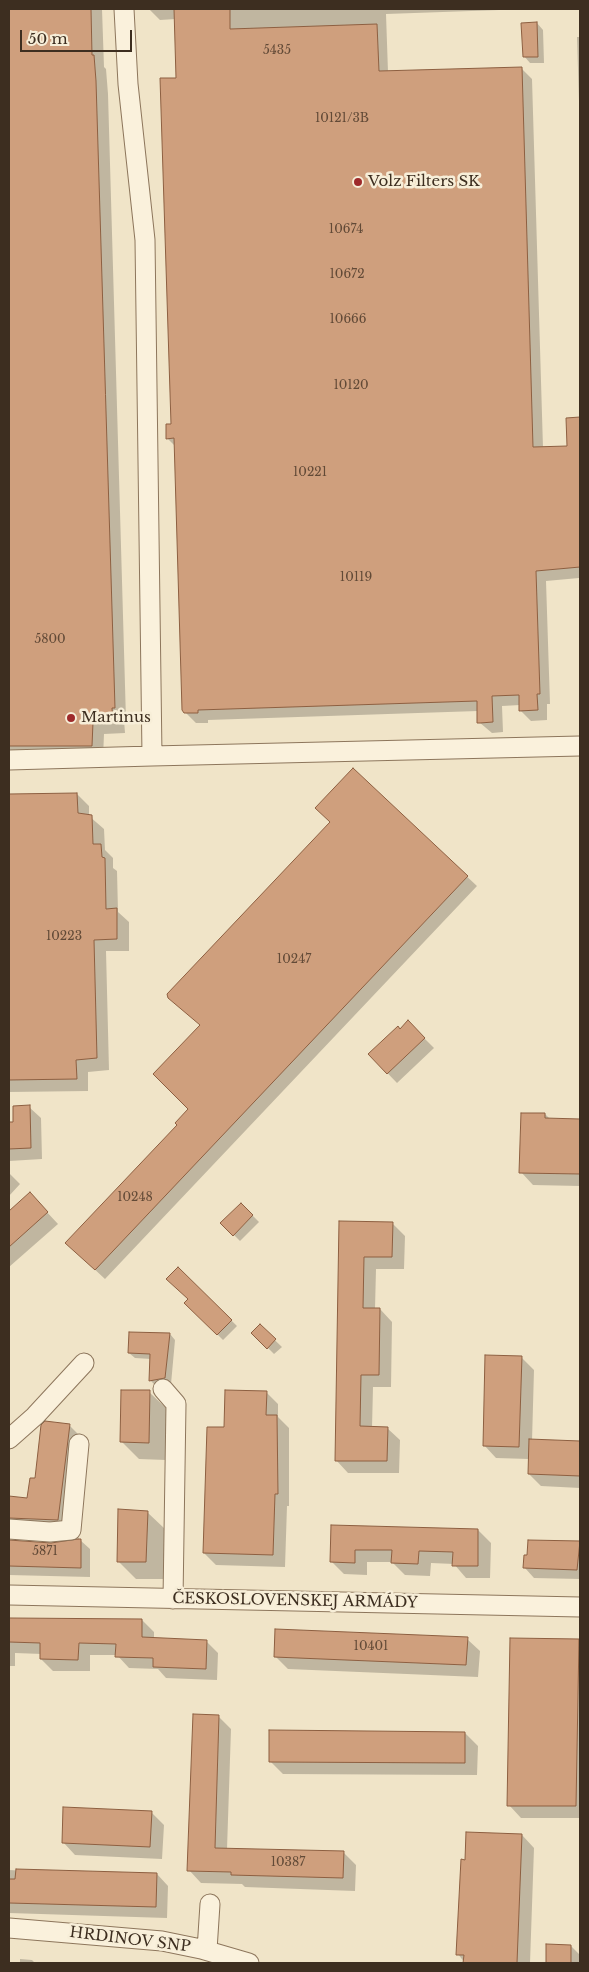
<!DOCTYPE html>
<html>
<head>
<meta charset="utf-8">
<style>
	body { margin:0 }
	#map { position:relative; width:589px; height:1972px; overflow:hidden; background:#f0e4c8; font-family:"Libre Baskerville",serif }
	canvas { display:block }
	.frame { position:absolute; inset:0; border:10px solid #3d2e20; pointer-events:none }
	.scale { position:absolute; left:20px; top:30px; width:112px; height:22px; box-sizing:border-box; border:2px solid #3d2e20; border-top:0; padding-left:6px; font-size:15px; line-height:18px; white-space:nowrap; color:#3d2e20; -webkit-text-stroke:4px #f7eed8; paint-order:stroke }
</style>
</head>
<body>
<div id="map">
<canvas width="589" height="1972"></canvas>
<div class="frame"></div>
<div class="scale">50 m</div>
</div>
<script>
const c = document.querySelector('canvas').getContext('2d');
c.lineJoin = 'round';
function fillPath(path, color) { c.fillStyle = color; c.fill(path, 'evenodd'); }
const toPath = rows => new Path2D(rows.map(r => 'M' + r).join(''));
function strokePath(path, color, width, dash) { c.strokeStyle = color; c.lineWidth = width; c.lineCap = dash ? 'butt' : 'round'; c.setLineDash(dash || []); c.stroke(path); }
function drawText(font, color, halo, rows, align = 'center') {
  c.font = font + ' "Libre Baskerville",serif'; c.lineWidth = 5; c.setLineDash([]); c.textBaseline = 'middle'; c.strokeStyle = halo; c.fillStyle = color; for (const [text, x, y, turn = 0] of rows) {
    c.save(); c.translate(x, y); c.rotate((+turn || 0) * Math.PI / 180); c.textAlign = isNaN(turn) ? turn : align; if (halo) c.strokeText(text, 0, 0); c.fillText(text, 0, 0); c.restore();
  }
}
fillPath(toPath([
	[9,9,102,9,104,67,106,69,108,94,126,720,124,720,125,733,104,734,103,758,9,759],
	[149,9,528,9,386,14,388,72,521,68,532,79,543,448,568,447,568,419,580,419,580,604,579,578,546,581,550,704,547,704,547,720,531,721,520,710,520,705,502,706,503,732,492,733,479,722,478,711,208,720,208,723,196,723,185,712,175,446,167,438,172,425,178,79,176,19,160,20],
	[537,23,543,30,544,63,530,63,524,56],
	[577,37,580,37,580,134],
	[353,770,477,886,105,1279,76,1252,190,1109,201,1026,331,823],
	[77,794,89,806,89,816,104,829,105,850,113,858,113,868,117,871,118,912,129,922,129,951,106,951,109,1070,88,1072,88,1091,9,1092,9,795],
	[408,1022,434,1048,397,1083,370,1055],
	[29,1107,41,1118,42,1159,9,1161,9,1123,14,1123],
	[545,1114,550,1119,580,1120,580,1186,533,1185,521,1172],
	[9,1173,20,1184,9,1196],
	[30,1194,58,1224,9,1267,9,1213],
	[241,1204,259,1222,240,1241,222,1223],
	[341,1222,392,1223,405,1236,404,1269,376,1269,375,1309,380,1309,392,1322,391,1387,373,1387,372,1428,387,1428,400,1440,399,1473,348,1473,336,1460],
	[178,1268,237,1326,223,1340,186,1303,189,1300],
	[260,1326,282,1347,274,1354,253,1333],
	[170,1334,175,1340,171,1384,156,1386,150,1380,151,1359,135,1358,129,1353],
	[521,1357,534,1370,532,1441,580,1443,580,1488,541,1486,529,1474,529,1459,496,1458,484,1445],
	[149,1392,167,1409,166,1460,139,1459,121,1441],
	[266,1392,278,1404,278,1417,289,1428,289,1506,287,1506,285,1567,216,1565,204,1553,225,1428],
	[70,1426,79,1435,67,1529,9,1533,9,1497,28,1499,36,1480],
	[147,1512,165,1529,163,1579,136,1579,118,1561],
	[332,1527,478,1530,491,1543,490,1578,466,1578,454,1564,431,1563,430,1576,405,1575,392,1562,367,1562,367,1575,344,1574,332,1562],
	[80,1540,90,1549,90,1577,9,1575,9,1542,51,1544],
	[529,1541,580,1542,580,1579,534,1578,525,1568,528,1557],
	[9,1619,142,1620,154,1632,154,1638,206,1641,218,1653,217,1680,166,1678,158,1669,129,1668,117,1655,90,1655,90,1671,53,1671,41,1659,42,1654,15,1653,15,1666,9,1666],
	[467,1639,480,1651,478,1677,288,1669,275,1656],
	[579,1640,580,1818,521,1818,509,1805],
	[219,1717,231,1729,227,1849,344,1853,356,1865,355,1891,245,1887,242,1884,201,1883,189,1870],
	[465,1733,478,1746,477,1775,283,1774,270,1761],
	[151,1812,164,1825,162,1859,75,1855,63,1842],
	[522,1835,534,1848,530,1963,465,1963,458,1954,466,1861],
	[9,1870,103,1875,157,1874,168,1886,167,1918,9,1913],
	[547,1946,571,1946,580,1955,580,1963,547,1963],
	[20,1959,32,1960,35,1963,20,1963]
]), '#0003');
const building = toPath([
	[9,9,91,9,92,55,94,55,96,81,115,708,112,708,113,722,93,722,92,746,9,746,9,9],
	[174,9,230,9,230,29,377,24,379,71,522,67,533,447,567,446,566,418,580,417,580,567,536,571,540,694,537,694,538,710,519,711,519,695,492,696,493,722,480,723,477,723,477,701,198,710,198,713,184,713,182,710,174,438,166,439,166,424,171,424,160,78,176,78,174,9],
	[537,22,538,57,523,57,521,23,537,22],
	[353,768,468,876,95,1270,65,1243,177,1125,175,1123,188,1109,153,1074,200,1025,168,998,167,994,330,822,315,808,353,768],
	[77,793,78,813,92,815,93,844,101,844,102,857,105,858,106,909,117,908,117,939,94,940,97,1058,76,1060,77,1079,9,1080,9,794,77,793],
	[408,1020,425,1038,387,1074,368,1054,398,1026,400,1029,408,1020],
	[30,1105,31,1148,9,1149,9,1122,13,1122,13,1106,30,1105],
	[521,1113,545,1113,545,1118,580,1119,580,1174,519,1173,521,1113],
	[30,1192,48,1212,9,1247,9,1211,30,1192],
	[241,1203,253,1215,233,1236,220,1223,241,1203],
	[339,1221,393,1222,392,1257,364,1257,363,1308,380,1308,379,1375,361,1375,360,1426,388,1427,387,1461,335,1461,339,1221],
	[178,1267,232,1320,217,1335,184,1303,188,1299,166,1279,178,1267],
	[260,1324,276,1339,267,1349,251,1333,260,1324],
	[129,1332,170,1333,165,1378,149,1381,150,1354,128,1353,129,1332],
	[485,1355,522,1356,519,1447,483,1446,485,1355],
	[121,1390,150,1390,149,1443,120,1442,121,1390],
	[225,1390,267,1391,266,1415,277,1415,278,1494,275,1494,273,1555,203,1553,207,1427,224,1427,225,1390],
	[45,1421,70,1424,58,1520,9,1518,9,1496,27,1498,30,1478,35,1478,41,1425,45,1421],
	[529,1439,580,1441,580,1476,528,1474,529,1439],
	[118,1509,148,1511,146,1562,117,1562,118,1509],
	[331,1525,478,1529,478,1566,452,1566,453,1552,419,1551,418,1564,391,1563,392,1550,355,1550,355,1563,330,1562,331,1525],
	[78,1539,81,1539,81,1568,9,1566,9,1540,51,1543,78,1539],
	[528,1540,580,1541,577,1570,523,1568,524,1555,527,1555,528,1540],
	[9,1618,142,1619,142,1637,207,1640,206,1669,153,1667,153,1658,115,1657,116,1644,79,1643,78,1660,40,1659,40,1643,9,1642,9,1618],
	[275,1629,468,1637,466,1665,274,1657,275,1629],
	[510,1638,579,1639,576,1806,507,1806,510,1638],
	[193,1714,219,1715,215,1848,344,1851,343,1878,231,1875,231,1872,187,1871,193,1714],
	[269,1730,465,1732,465,1763,269,1762,269,1730],
	[63,1807,152,1811,150,1847,62,1843,63,1807],
	[466,1832,522,1834,517,1963,463,1963,464,1955,456,1955,461,1859,465,1860,466,1832],
	[16,1869,157,1873,156,1907,9,1903,9,1879,15,1879,16,1869],
	[546,1944,571,1945,571,1963,546,1963,546,1944]
]);
fillPath(building, '#cf9f7d');
strokePath(building, '#8d5f41', 1);
const minor = toPath([
	[152,756,580,746],
	[9,760,152,756,145,240,128,84,124,9],
	[163,1389,176,1404,173,1599],
	[9,1439,35,1416,84,1363],
	[9,1529,50,1532,71,1530,79,1444],
	[9,1595,580,1607],
	[9,1928,162,1941,201,1949,249,1963],
	[207,1950,210,1904]
]);
strokePath(minor, '#8d765c', 21);
strokePath(minor, '#faf1dc', 19);
for (const [x, y, r, color] of [
	[358,182,5,"#9e2a2b"],
	[71,718,5,"#9e2a2b"]
]) { const dot = new Path2D(); dot.arc(x, y, r, 0, 2 * Math.PI); c.fillStyle = color; c.fill(dot); strokePath(dot, '#f7eed8', 2); }
drawText('12px', '#624a37', null, [
	["5435",277,51],
	["10121/3B",342,119],
	["10674",346,230],
	["10672",347,275],
	["10666",348,320],
	["10120",351,386],
	["10221",310,473],
	["10119",356,578],
	["5800",50,640],
	["10223",64,937],
	["10247",294,960],
	["10248",135,1198],
	["5871",45,1552],
	["10401",371,1647],
	["10387",288,1863]
]);
drawText('15px', '#3d2e20', '#f7eed8', [
	["Volz Filters SK",368,182],
	["Martinus",81,718]
], 'left');
drawText('15px', '#3d2e20', '#f7eed8', [
	["ČESKOSLOVENSKEJ ARMÁDY",295,1601,1],
	["HRDINOV SNP",130,1940,7]
]);
</script>
</body>
</html>
